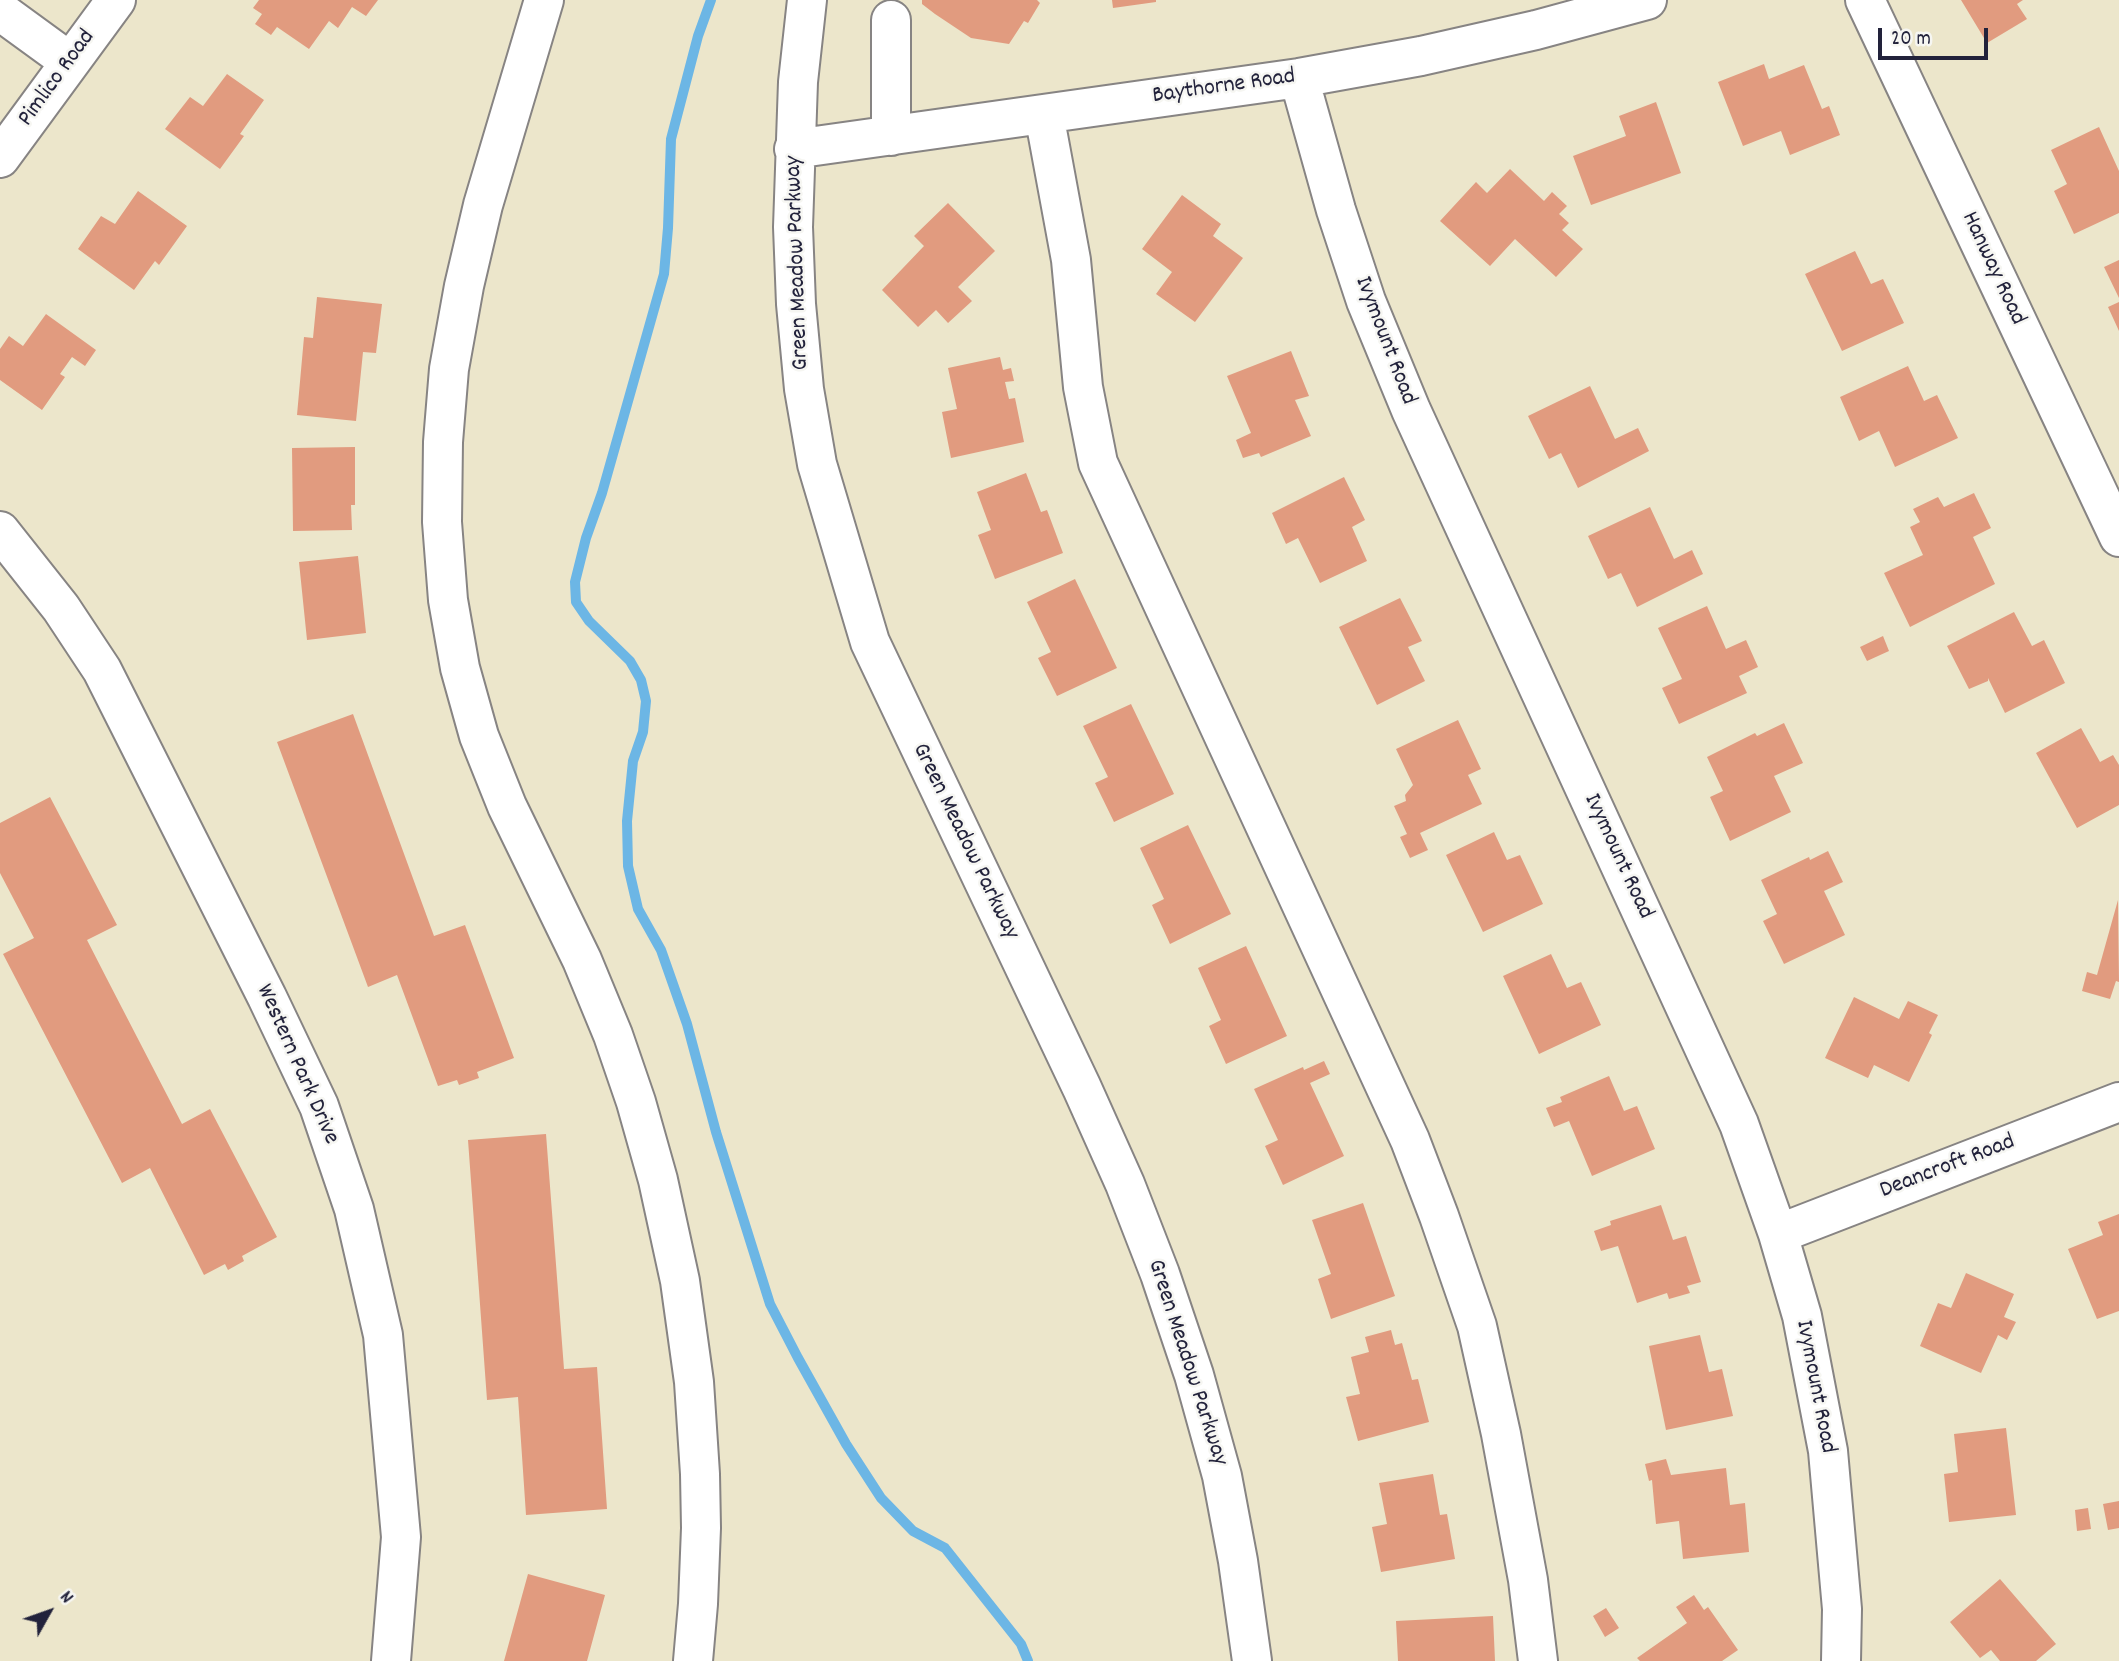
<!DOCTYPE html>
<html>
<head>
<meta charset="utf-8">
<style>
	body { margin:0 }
	#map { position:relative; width:2119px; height:1661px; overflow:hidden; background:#ece6cb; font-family:Dekko,sans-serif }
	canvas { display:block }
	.north { position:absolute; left:14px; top:1577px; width:70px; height:70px; -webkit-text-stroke:5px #f6f6f2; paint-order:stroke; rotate:50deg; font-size:19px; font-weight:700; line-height:28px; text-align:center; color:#22223b }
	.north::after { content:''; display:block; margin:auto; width:24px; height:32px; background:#22223b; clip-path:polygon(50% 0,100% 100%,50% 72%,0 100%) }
	.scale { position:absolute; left:1878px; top:28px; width:110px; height:32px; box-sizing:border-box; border:4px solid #22223b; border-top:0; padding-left:9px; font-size:21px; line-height:24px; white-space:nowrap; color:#22223b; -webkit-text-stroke:5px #f6f6f2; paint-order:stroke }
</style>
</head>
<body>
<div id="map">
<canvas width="2119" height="1661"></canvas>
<div class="north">N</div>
<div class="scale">20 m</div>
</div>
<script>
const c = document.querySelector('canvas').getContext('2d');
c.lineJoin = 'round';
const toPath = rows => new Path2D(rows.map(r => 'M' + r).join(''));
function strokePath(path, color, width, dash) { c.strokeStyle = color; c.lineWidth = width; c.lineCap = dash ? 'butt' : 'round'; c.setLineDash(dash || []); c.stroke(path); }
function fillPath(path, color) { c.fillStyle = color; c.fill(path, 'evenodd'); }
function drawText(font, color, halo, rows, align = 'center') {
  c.font = font + ' Dekko,sans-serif'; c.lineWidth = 5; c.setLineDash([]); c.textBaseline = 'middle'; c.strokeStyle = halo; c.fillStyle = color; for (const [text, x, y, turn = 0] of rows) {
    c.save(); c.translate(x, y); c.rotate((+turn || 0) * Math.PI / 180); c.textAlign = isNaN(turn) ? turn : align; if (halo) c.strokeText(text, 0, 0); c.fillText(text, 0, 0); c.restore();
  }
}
strokePath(toPath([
	[711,0,698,36,671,139,668,228,664,274,602,493,586,538,575,582,576,602,589,621,630,661,641,680,646,701,643,732,633,761,627,821,628,866,638,909,661,950,687,1024,716,1132,770,1304,798,1358,846,1444,881,1498,913,1531,945,1548,1021,1644,1028,1661]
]), '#6cb6e5', 10);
fillPath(toPath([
	[259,0,378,0,366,16,352,7,338,28,329,21,309,49,277,27,271,35,255,24,262,14,253,8],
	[922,0,1037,0,1040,3,1028,23,1024,21,1009,44,971,38,935,14,922,4],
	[1112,0,1156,0,1156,2,1113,8],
	[1961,0,2023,0,2017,4,2027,19,1987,43],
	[1764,64,1769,79,1804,65,1822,109,1829,106,1840,135,1790,155,1781,131,1743,146,1718,82],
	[227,74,264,100,240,134,244,136,220,169,165,129,190,97,203,106],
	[1656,102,1681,173,1591,205,1573,156,1626,136,1619,116],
	[2099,127,2119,171,2119,213,2074,234,2054,191,2067,184,2051,150],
	[1510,169,1544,201,1552,192,1567,206,1559,214,1569,223,1562,230,1583,249,1556,277,1515,239,1490,266,1440,221,1476,182,1487,193],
	[138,191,187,226,159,265,155,261,134,290,78,249,101,216,115,224],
	[1182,195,1221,224,1213,236,1243,258,1195,322,1156,294,1172,272,1142,249],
	[948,203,995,251,958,287,972,301,948,323,936,310,918,327,882,290,924,246,914,236],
	[1855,251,1871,284,1883,279,1904,323,1842,351,1805,274],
	[2119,260,2119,298,2104,267],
	[317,297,382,304,376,353,363,352,356,421,297,415,304,337,313,338],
	[2119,302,2119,331,2108,307],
	[46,314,96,350,85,366,72,357,60,374,65,377,42,410,0,380,0,349,9,336,23,346],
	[1291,351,1309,396,1295,400,1311,436,1261,457,1259,453,1243,458,1236,440,1251,433,1227,376],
	[1000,357,1003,370,1011,368,1014,381,1005,382,1009,399,1015,398,1024,442,951,458,942,412,957,409,948,368],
	[1908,366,1924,401,1937,395,1958,438,1895,467,1879,431,1859,441,1840,397],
	[1590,386,1615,439,1638,428,1649,451,1578,488,1561,453,1549,459,1528,416],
	[355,447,355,505,351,505,352,530,293,531,292,448],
	[1026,473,1041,512,1047,510,1063,553,995,579,978,535,991,530,977,492],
	[1344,477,1365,520,1352,527,1367,561,1320,583,1298,538,1286,544,1272,513],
	[1974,493,1991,528,1973,537,1995,584,1910,627,1884,573,1923,555,1910,527,1920,522,1913,509,1938,497,1944,507],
	[1650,507,1674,559,1692,550,1703,574,1637,607,1621,573,1608,579,1588,536],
	[358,556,366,633,307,640,299,562],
	[1075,579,1117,668,1057,696,1038,658,1051,652,1027,602],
	[1400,598,1422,641,1408,647,1425,681,1377,705,1339,627],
	[1707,606,1726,649,1746,640,1758,667,1739,676,1747,693,1679,724,1662,688,1682,679,1658,628],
	[2014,612,2032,646,2044,640,2065,683,2005,713,1988,678,1988,681,1969,689,1947,646],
	[1883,636,1889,651,1867,661,1860,647],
	[1131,704,1174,794,1114,822,1095,783,1108,777,1083,726],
	[353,714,434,936,465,925,514,1058,477,1072,479,1078,459,1085,457,1080,438,1086,397,975,368,987,277,742],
	[1458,720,1481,769,1468,775,1482,804,1420,833,1428,850,1410,858,1400,837,1407,834,1394,806,1406,801,1405,795,1413,785,1396,749],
	[1784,723,1803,763,1774,776,1791,812,1730,841,1710,797,1723,791,1707,757,1755,733,1757,736],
	[2081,728,2100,762,2113,755,2119,765,2119,805,2077,828,2036,753],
	[50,797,117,925,87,940,107,979,182,1124,210,1109,277,1237,242,1256,244,1261,228,1270,225,1264,204,1275,150,1168,122,1183,3,954,34,938,0,873,0,823],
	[1188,825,1231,914,1170,944,1152,905,1164,899,1140,848],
	[1494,832,1507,860,1520,855,1543,904,1483,932,1446,855],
	[1828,851,1843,882,1824,891,1845,935,1784,964,1763,921,1777,914,1761,880,1809,857,1810,860],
	[2118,900,2119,982,2116,981,2110,999,2082,991,2087,972,2097,975],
	[1246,946,1287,1036,1226,1064,1209,1026,1221,1020,1198,968],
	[1551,954,1567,988,1581,982,1601,1025,1539,1054,1503,976],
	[1854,997,1899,1019,1908,1001,1938,1015,1929,1033,1932,1035,1909,1082,1874,1065,1868,1078,1825,1058],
	[1324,1061,1330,1074,1310,1083,1344,1156,1283,1185,1265,1146,1278,1140,1254,1089,1303,1067,1304,1070],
	[1609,1076,1624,1111,1637,1106,1655,1149,1592,1176,1569,1121,1554,1127,1546,1108,1562,1102,1560,1097],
	[546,1134,564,1369,597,1367,607,1509,526,1515,518,1397,487,1400,468,1140],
	[1363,1203,1395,1296,1331,1319,1318,1279,1331,1274,1312,1220],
	[1661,1205,1673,1240,1686,1236,1701,1282,1687,1286,1690,1293,1669,1299,1667,1293,1637,1303,1618,1246,1601,1251,1594,1231,1611,1225,1610,1221],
	[2119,1214,2119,1311,2097,1319,2068,1249,2103,1235,2098,1222],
	[1966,1273,2014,1294,2004,1317,2016,1322,2007,1340,1998,1335,1981,1373,1920,1346,1938,1303,1951,1308],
	[1391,1330,1395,1345,1402,1343,1412,1380,1418,1379,1429,1422,1358,1441,1346,1397,1360,1394,1351,1357,1369,1352,1365,1337],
	[1700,1335,1709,1372,1722,1369,1733,1416,1666,1430,1649,1346],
	[2006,1428,2016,1515,1949,1522,1944,1474,1958,1472,1954,1434],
	[1666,1459,1671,1475,1726,1468,1730,1505,1745,1503,1749,1552,1683,1559,1679,1521,1656,1524,1652,1480,1649,1481,1645,1464],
	[1433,1474,1440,1515,1447,1514,1455,1559,1381,1572,1372,1527,1387,1524,1379,1483],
	[2119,1501,2119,1528,2108,1530,2103,1504],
	[2088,1508,2091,1529,2077,1531,2075,1510],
	[528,1574,605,1595,587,1661,504,1661],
	[2000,1579,2056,1644,2036,1661,2000,1661,1991,1650,1980,1658,1950,1622],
	[1694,1595,1704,1610,1708,1607,1738,1650,1722,1661,1640,1661,1637,1658,1687,1623,1676,1607],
	[1606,1608,1619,1628,1605,1637,1593,1616],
	[1493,1616,1495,1661,1398,1661,1396,1621]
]), '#e19b7f');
const minor = toPath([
	[544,0,483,205,464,286,449,369,443,442,442,522,448,600,460,668,479,736,507,806,582,960,613,1035,636,1102,658,1180,680,1281,694,1382,700,1474,701,1528,698,1604,693,1661],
	[807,0,798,82,793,227,796,304,804,389,817,464,870,642,1082,1088,1125,1184,1160,1274,1194,1375,1222,1476,1238,1561,1252,1661],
	[1865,0,2119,537],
	[0,11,70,62],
	[891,20,891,136],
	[1299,78,1336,210,1366,301,1411,410,1739,1124,1778,1234,1802,1316,1828,1451,1842,1609,1841,1661],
	[1044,114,1071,260,1083,387,1098,463,1410,1140,1439,1216,1477,1326,1501,1434,1528,1580,1538,1661],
	[794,149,1299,78,1421,56,1536,30,1647,0],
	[0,158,116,0],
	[0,531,61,608,102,670,267,997,319,1106,354,1209,383,1335,401,1537,391,1661],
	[1778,1234,2119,1102]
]);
strokePath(minor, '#878483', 42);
strokePath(minor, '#fff', 38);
drawText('24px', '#22223b', '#f6f6f2', [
	["Pimlico Road",58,79,-54],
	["Baythorne Road",1224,88,-8],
	["Green Meadow Parkway",799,263,-92],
	["Hanway Road",1992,269,65],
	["Ivymount Road",1384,341,69],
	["Green Meadow Parkway",964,842,64],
	["Ivymount Road",1617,857,65],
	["Western Park Drive",296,1065,66],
	["Deancroft Road",1948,1168,-21],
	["Green Meadow Parkway",1186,1363,72],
	["Ivymount Road",1814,1387,79]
]);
</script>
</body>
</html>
